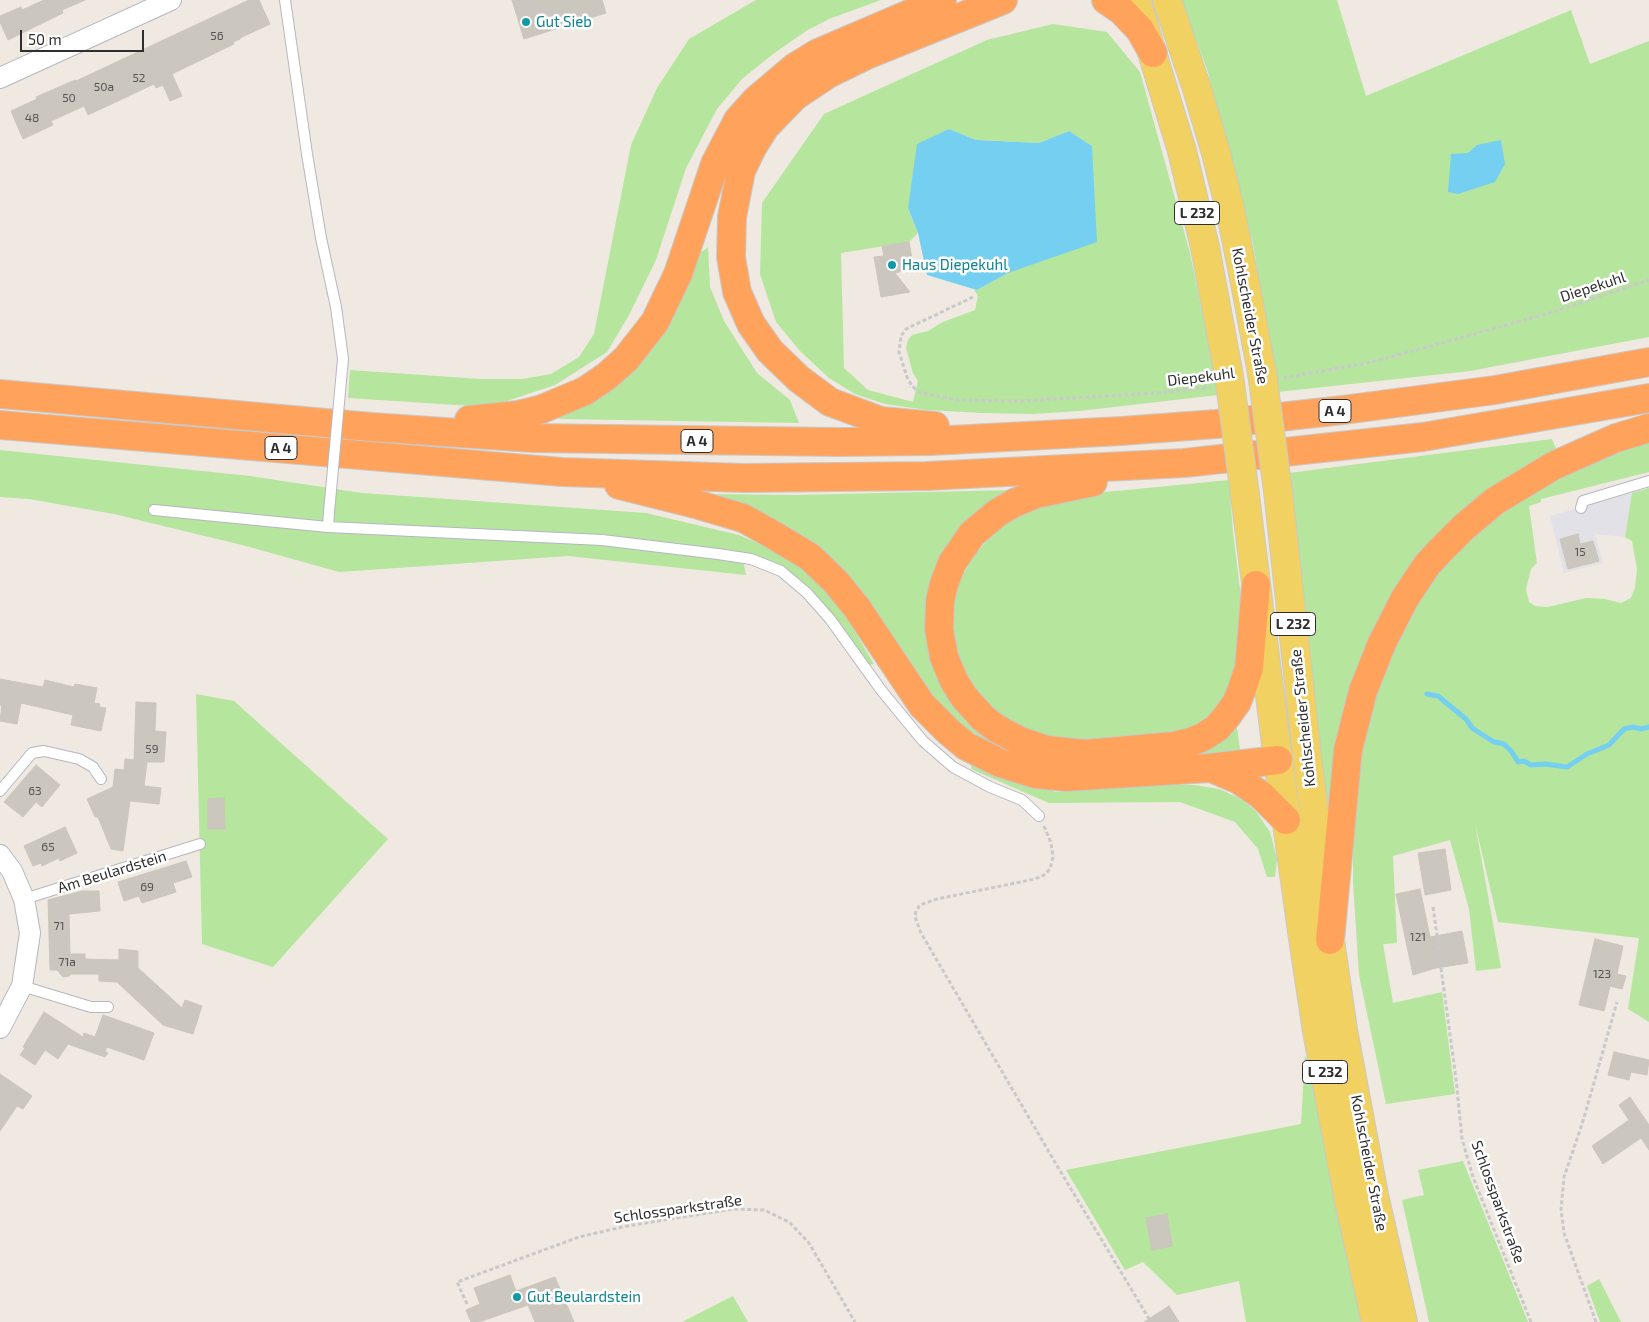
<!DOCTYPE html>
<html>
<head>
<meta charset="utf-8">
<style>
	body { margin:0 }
	#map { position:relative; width:1649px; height:1322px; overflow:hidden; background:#efe9e1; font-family:"Exo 2",sans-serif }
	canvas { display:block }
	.scale { position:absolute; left:20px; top:30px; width:124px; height:22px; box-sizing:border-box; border:2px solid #2e2e2e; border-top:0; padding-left:6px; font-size:15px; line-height:18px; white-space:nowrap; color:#2e2e2e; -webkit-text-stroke:4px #fff; paint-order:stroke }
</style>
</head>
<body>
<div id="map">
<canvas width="1649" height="1322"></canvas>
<div class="scale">50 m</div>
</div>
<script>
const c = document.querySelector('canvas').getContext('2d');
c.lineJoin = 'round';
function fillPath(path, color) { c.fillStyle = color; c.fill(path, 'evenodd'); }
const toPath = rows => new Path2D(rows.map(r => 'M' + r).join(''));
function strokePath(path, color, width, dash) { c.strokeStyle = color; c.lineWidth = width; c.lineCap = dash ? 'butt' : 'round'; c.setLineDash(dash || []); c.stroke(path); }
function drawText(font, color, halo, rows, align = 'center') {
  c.font = font + ' "Exo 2",sans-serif'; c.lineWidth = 5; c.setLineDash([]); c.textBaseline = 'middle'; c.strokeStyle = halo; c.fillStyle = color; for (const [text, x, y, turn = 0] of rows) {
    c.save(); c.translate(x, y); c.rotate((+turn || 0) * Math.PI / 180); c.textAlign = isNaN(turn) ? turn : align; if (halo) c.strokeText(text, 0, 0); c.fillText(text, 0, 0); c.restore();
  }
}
fillPath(toPath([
	[1632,493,1625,537,1595,534,1603,563,1564,573,1550,516]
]), '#e3e1e8');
fillPath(toPath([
	[756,0,881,0,829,19,806,31,773,54,742,79,717,109,686,168,656,260,629,315,607,352,555,385,504,402,472,406,348,398,350,370,480,379,522,379,551,374,579,357,594,334,631,145,657,88,689,39],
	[1181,0,1337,0,1366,96,1571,10,1590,64,1649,41,1649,337,1470,371,1278,392,1253,244,1207,69],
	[1053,24,1107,32,1140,72,1190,253,1216,378,1218,395,1079,411,1033,414,983,413,927,410,885,404,855,394,829,378,800,351,776,322,760,274,762,203,824,114,987,40],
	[949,129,976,140,1039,143,1069,131,1092,146,1008,273,977,290,974,289,978,296,975,310,943,322,928,331,912,335,908,340,906,348,913,373,918,381,913,402,868,390,844,368,841,253,909,242,918,233,908,208],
	[708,247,710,287,724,321,757,373,790,400,799,423,559,419,562,413,695,257],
	[1552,439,1557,451,1415,569,1326,837,1289,473],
	[1649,439,1649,472,1541,499,1541,502,1529,506,1537,563,1531,569,1526,589,1529,602,1535,606,1548,607,1586,598,1605,599,1621,603,1631,598,1635,588,1637,569,1632,541,1625,537,1632,493,1649,488,1649,1022,1628,1009,1639,938,1498,922,1475,823,1501,968,1476,971,1469,909,1450,840,1393,856,1397,943,1383,944,1393,1003,1442,992,1455,1094,1386,1104,1359,975,1353,882,1353,791,1376,684,1398,627,1443,563,1499,509,1528,490],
	[0,450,250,476,362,493,646,513,739,535,786,555,819,583,847,618,874,664,869,665,840,623,814,594,742,555,746,575,568,556,339,572,246,546,114,514,29,499,0,497],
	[1229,480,1233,532,1244,621,1233,684,1221,709,1194,731,1085,743,1043,739,1007,724,980,701,958,667,949,631,951,597,975,553,1002,526,1031,510,1062,499,1096,493],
	[1016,490,989,505,964,530,953,546,940,571,932,606,933,641,941,671,956,702,972,721,1003,743,1038,756,1069,761,1170,757,1197,750,1222,736,1236,721,1241,756,1166,763,1068,769,1035,765,1005,756,977,741,945,716,915,681,860,598,844,579,820,555,787,531,751,513,702,494,796,495],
	[196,694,234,701,388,839,273,967,202,944],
	[971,763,1056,792,1134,784,1195,785,1219,789,1239,798,1255,810,1270,832,1277,859,1275,877,1267,877,1258,849,1235,822,1180,802,1049,803,971,769],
	[1305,1056,1313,1069,1365,1322,1246,1322,1239,1281,1177,1295,1143,1262,1125,1270,1066,1170,1301,1124],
	[1463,1161,1528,1322,1429,1322,1402,1200,1424,1195,1418,1170],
	[1599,1279,1621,1322,1600,1322,1587,1286],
	[733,1296,748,1322,682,1322]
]), '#b6e59e');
fillPath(toPath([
	[949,129,976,140,1039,143,1069,131,1092,146,1097,242,1008,273,977,290,927,275,918,233,908,208,917,144],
	[1501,140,1505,164,1495,182,1458,194,1448,192,1451,154,1468,153,1477,145]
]), '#75cff0');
strokePath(toPath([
	[1427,694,1438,696,1466,719,1472,728,1494,742,1504,744,1512,752,1518,762,1524,761,1531,765,1545,764,1567,767,1587,754,1609,745,1624,729,1633,727,1641,729,1649,727]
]), '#75cff0', 5);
const building = toPath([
	[44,0,85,0,62,10,63,13,8,40,0,22,0,16,21,7,22,10,44,0],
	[249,0,259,0,270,24,240,38,240,39,233,42,234,44,172,74,182,96,170,101,163,85,156,88,154,84,88,115,84,106,51,121,53,125,23,139,11,111,37,99,36,97,75,80,76,81,249,0],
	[512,0,602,0,606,13,524,39,512,0],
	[909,242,912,259,906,260,908,270,895,273,910,292,881,297,874,257,884,256,882,246,909,242],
	[1578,534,1580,544,1593,541,1599,561,1568,569,1560,539,1578,534],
	[0,679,43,687,45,680,74,687,75,684,97,688,94,703,100,704,99,707,106,708,101,731,71,725,73,715,21,703,17,724,0,721,2,706,0,705,0,679],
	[136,702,156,703,155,731,166,732,164,762,147,762,144,786,161,788,159,804,130,801,123,851,111,849,98,817,95,817,87,799,113,787,115,769,124,770,125,759,134,760,136,702],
	[36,765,60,785,42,807,36,802,23,817,4,802,36,765],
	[224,798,225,829,208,829,208,799,224,798],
	[65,827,77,853,60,861,59,858,42,866,41,863,33,866,24,846,65,827],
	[1445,849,1451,890,1425,895,1418,853,1445,849],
	[186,861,192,877,173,883,176,892,142,903,139,896,124,901,118,882,186,861],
	[1420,889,1430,937,1462,931,1468,963,1436,968,1413,975,1396,894,1420,889],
	[82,891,99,891,100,911,69,914,70,954,85,954,85,959,119,960,119,949,138,951,138,968,182,1008,185,1000,202,1006,193,1034,163,1025,117,982,99,981,99,974,71,974,69,976,63,977,57,970,50,970,48,900,82,891],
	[1595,939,1623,946,1617,974,1626,976,1622,989,1610,986,1604,1011,1579,1005,1595,939],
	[44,1012,83,1037,84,1033,95,1037,103,1015,154,1033,144,1060,107,1047,105,1051,108,1053,105,1057,68,1044,58,1059,45,1050,35,1065,20,1055,25,1048,23,1047,44,1012],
	[1614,1052,1649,1060,1647,1075,1631,1072,1629,1080,1608,1075,1614,1052],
	[0,1074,32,1096,23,1109,17,1106,0,1131,0,1074],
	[1630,1097,1649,1125,1649,1150,1641,1138,1603,1164,1592,1146,1629,1120,1619,1105,1630,1097],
	[1167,1214,1172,1246,1152,1250,1146,1218,1167,1214],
	[510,1275,516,1291,555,1277,574,1322,535,1322,528,1305,479,1322,471,1322,466,1310,480,1304,474,1288,510,1275],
	[1169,1306,1179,1322,1144,1322,1169,1306]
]);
fillPath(building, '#cbc7bf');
strokePath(building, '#cbc5ba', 1);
const service = toPath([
	[285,0,307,154,321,238,336,307,343,359],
	[1581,508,1583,501,1649,481],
	[154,510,328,527,329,512],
	[328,527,602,540,718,554,751,559,781,571,807,593,830,619,881,690,923,741,953,767,990,787,1022,800,1039,816],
	[0,791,32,753,44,751,79,759,93,767,101,779],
	[24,899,200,844],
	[22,986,91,1007,108,1007]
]);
const minor = toPath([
	[0,78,171,0],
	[0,855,12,871,24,899,30,933,22,986,0,1028]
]);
const primary = toPath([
	[1136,0,1182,151,1205,247,1229,376],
	[1167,0,1197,89,1216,153,1230,209,1245,283,1262,373],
	[1278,491,1307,756,1330,940,1343,1030,1374,1195,1403,1322],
	[1245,495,1278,760,1304,945,1317,1031,1349,1201,1376,1322]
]);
const motorway = toPath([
	[1106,0,1122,11,1140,30,1153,53],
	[0,394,371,427,533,438,838,442,931,441,1121,431,1216,424,1343,410,1495,390,1649,362],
	[469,420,518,415,542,409,585,391,607,376,626,359,655,322,678,274,715,164,738,120,755,101,795,67,818,53,942,0],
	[0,425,562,472,744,478,927,476,1184,463,1423,437,1649,398],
	[935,426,881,421,830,402,799,379,770,351,751,324,737,292,731,257,732,217,741,171,752,148,765,127,795,96,828,74,869,54,1003,0],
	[1093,482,1036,494,1014,503,997,513,972,534,952,563,944,584,940,601,939,629,944,657,954,681,964,697,983,718,996,728,1020,741,1047,750,1085,754,1174,746,1191,742,1203,737,1217,728,1227,716,1237,702,1243,686,1249,668,1256,585],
	[619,485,699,505,743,518,770,533,810,557,836,582,857,608,922,705,948,731,966,746,1000,763,1035,774,1066,777,1209,768,1278,760],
	[1211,768,1239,780,1261,795,1286,820],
	[1330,940,1348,750,1363,691,1382,643,1405,598,1427,565,1440,551,1464,527,1495,501,1553,466,1616,438,1649,428]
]);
strokePath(service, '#b4b7c1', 12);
strokePath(minor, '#b4b7c1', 22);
strokePath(primary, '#c9c9c9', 30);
strokePath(motorway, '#c9c9c9', 30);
strokePath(toPath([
	[973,297,906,329,901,336,899,352,907,377,912,386,919,392,957,400,1021,401,1156,393,1210,387],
	[1283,378,1372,362,1431,346,1553,312,1649,280],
	[1044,826,1051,843,1053,857,1050,869,1044,875,1035,879,937,899,920,905,916,911,915,917,921,933,1059,1169,1151,1322],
	[1433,907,1441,963],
	[1441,968,1456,1079,1462,1139,1473,1177,1531,1322],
	[467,1304,457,1282,579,1237,627,1226,733,1209,764,1210,789,1222,809,1243,855,1322],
	[1596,1322,1564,1233,1561,1210,1564,1177,1583,1121,1617,1002]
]), '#c9c9c9', 3, [4, 2.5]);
strokePath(service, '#fff', 10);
strokePath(minor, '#fff', 20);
strokePath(primary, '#f2d163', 28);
strokePath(motorway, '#ffa35c', 28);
const serviceBridge = toPath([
	[329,512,343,359]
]);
const primaryBridge = toPath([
	[1262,373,1278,491],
	[1229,376,1245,495]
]);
strokePath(serviceBridge, '#b4b7c1', 12, []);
strokePath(primaryBridge, '#c9c9c9', 30, []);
strokePath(serviceBridge, '#fff', 10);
strokePath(primaryBridge, '#f2d163', 28);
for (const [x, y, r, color] of [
	[526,22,5,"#0f9aa8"],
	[892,265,5,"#0f9aa8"],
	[517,1297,5,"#0f9aa8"]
]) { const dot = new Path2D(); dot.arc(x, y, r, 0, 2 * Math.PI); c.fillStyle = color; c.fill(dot); strokePath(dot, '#fff', 2); }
drawText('12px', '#555452', null, [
	["56",217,36],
	["52",139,78],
	["50a",104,87],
	["50",69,98],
	["48",32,118],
	["15",1580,552],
	["59",152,749],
	["63",35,791],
	["65",48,847],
	["69",147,887],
	["71",59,926],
	["121",1418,937],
	["71a",67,962],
	["123",1602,974]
]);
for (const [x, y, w] of [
	[1197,213,45],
	[1335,411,32],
	[697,441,32],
	[281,448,32],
	[1293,624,45],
	[1325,1072,45]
]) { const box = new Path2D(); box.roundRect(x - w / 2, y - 11.5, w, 23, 4); c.fillStyle = '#fff'; c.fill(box); strokePath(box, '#2e2e2e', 1); }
drawText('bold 14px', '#2e2e2e', null, [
	["L 232",1197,213],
	["A 4",1335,411],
	["A 4",697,441],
	["A 4",281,448],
	["L 232",1293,624],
	["L 232",1325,1072]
]);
drawText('15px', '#0d838f', '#fff', [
	["Gut Sieb",536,22],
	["Haus Diepekuhl",902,265],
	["Gut Beulardstein",527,1297]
], 'left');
drawText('15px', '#2e2e2e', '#fff', [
	["Diepekuhl",1593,287,-18],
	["Kohlscheider Straße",1250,316,79],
	["Diepekuhl",1201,377,-7],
	["Kohlscheider Straße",1303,718,-96],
	["Am Beulardstein",112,872,-17],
	["Kohlscheider Straße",1369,1163,79],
	["Schlossparkstraße",1498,1202,70],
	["Schlossparkstraße",678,1209,-8]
]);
</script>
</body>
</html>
